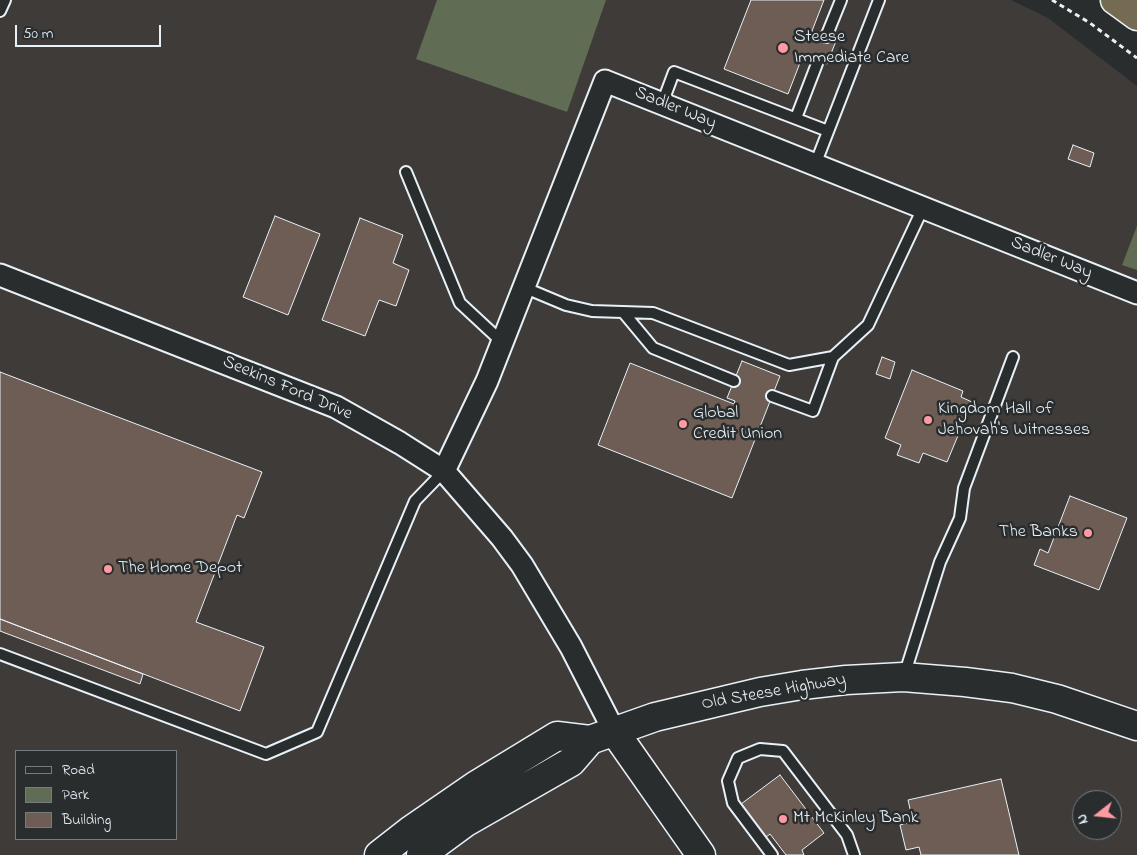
<!DOCTYPE html>
<html>
<head>
<meta charset="utf-8">
<style>
	body { margin:0 }
	#map { position:relative; width:1137px; height:855px; overflow:hidden; background:#2a2d2e; font-family:"Indie Flower",sans-serif }
	canvas { display:block }
	.legend { position:absolute; left:15px; top:750px; width:162px; height:90px; box-sizing:border-box; background:#2a2d2e; border:1px solid #767b7f; margin:0; padding:6px 9px; list-style:none; font-size:15px; color:#e8f1f8 }
	.legend li { display:flex; align-items:center; gap:10px; height:25px }
	.legend b { width:25px; border:1px solid #767b7f }
	.north { position:absolute; left:1072px; top:790px; width:50px; height:50px; box-sizing:border-box; background:#2a2d2e; border:1px solid #767b7f; border-radius:50%; rotate:254deg; font-size:14px; font-weight:700; line-height:20px; text-align:center; color:#e8f1f8 }
	.north::after { content:''; display:block; margin:auto; width:18px; height:22px; background:#ff9aa2; clip-path:polygon(50% 0,100% 100%,50% 72%,0 100%) }
	.scale { position:absolute; left:15px; top:25px; width:146px; height:22px; box-sizing:border-box; border:2px solid #e8f1f8; border-top:0; padding-left:6px; font-size:15px; line-height:18px; white-space:nowrap; color:#e8f1f8; -webkit-text-stroke:4px #2a2d2e; paint-order:stroke }
</style>
</head>
<body>
<div id="map">
<canvas width="1137" height="855"></canvas>
<ul class="legend">
<li><b style="height:6px;background:#2a2d2e"></b>Road</li>
<li><b style="height:14px;background:#606d54"></b>Park</li>
<li><b style="height:14px;background:#6d5d54"></b>Building</li>
</ul>
<div class="north">N</div>
<div class="scale">50 m</div>
</div>
<script>
const c = document.querySelector('canvas').getContext('2d');
c.lineJoin = 'round';
function fillPath(path, color) { c.fillStyle = color; c.fill(path, 'evenodd'); }
const toPath = rows => new Path2D(rows.map(r => 'M' + r).join(''));
function strokePath(path, color, width, dash) { c.strokeStyle = color; c.lineWidth = width; c.lineCap = dash ? 'butt' : 'round'; c.setLineDash(dash || []); c.stroke(path); }
function drawText(font, color, halo, rows, align = 'center') {
  c.font = font + ' "Indie Flower",sans-serif'; c.lineWidth = 5; c.setLineDash([]); c.textBaseline = 'middle'; c.strokeStyle = halo; c.fillStyle = color; for (const [text, x, y, turn = 0] of rows) {
    c.save(); c.translate(x, y); c.rotate((+turn || 0) * Math.PI / 180); c.textAlign = isNaN(turn) ? turn : align; if (halo) c.strokeText(text, 0, 0); c.fillText(text, 0, 0); c.restore();
  }
}
fillPath(toPath([
	[0,0,1011,0,1048,18,1137,86,1137,855,0,855],
	[16,751,176,751,176,839,16,839],
	[1082,800,1112,800,1112,830,1082,830]
]), '#3e3b39');
fillPath(toPath([
	[437,0,606,0,567,112,416,59],
	[1137,226,1137,270,1122,265]
]), '#606d54');
const building = toPath([
	[751,0,824,0,812,31,836,41,827,64,803,55,788,94,724,69,751,0],
	[1073,145,1094,153,1090,167,1068,159,1073,145],
	[275,216,320,234,288,315,243,297,275,216],
	[360,218,403,235,393,263,409,270,396,306,379,300,365,336,322,320,360,218],
	[882,357,895,362,890,379,876,374,882,357],
	[742,361,780,376,732,498,598,445,630,363,734,404,735,401,727,398,742,361],
	[912,370,963,391,961,397,972,402,947,462,923,453,919,463,897,455,901,445,885,438,912,370],
	[0,372,262,472,244,518,237,515,196,622,264,647,240,711,0,619,0,372],
	[1070,496,1127,518,1099,590,1034,565,1040,549,1048,553,1070,496],
	[0,619,143,674,140,684,0,631,0,619],
	[780,775,824,833,802,850,804,855,786,855,770,834,766,837,741,804,780,775],
	[1001,779,1019,855,921,855,919,847,906,850,900,825,913,822,908,800,1001,779]
]);
fillPath(building, '#6d5d54');
strokePath(building, '#e8f1f8', 1);
const lane = toPath([
	[0,11,5,0],
	[826,37,841,0],
	[662,104,674,72,828,131],
	[796,118,818,61],
	[815,165,879,0],
	[406,172,460,303,502,342],
	[523,287,566,305,592,311,653,313,789,365,833,357,868,325,923,208],
	[623,312,653,348,734,381],
	[772,396,813,411,833,357],
	[0,654,266,754,317,732,415,501,444,471],
	[904,676,940,562,960,518,964,488,1013,357],
	[772,855,733,803,728,781,738,758,760,749,783,751,847,835,854,855]
]);
const street = toPath([
	[0,275,336,407,400,443,444,471,502,538,522,565,571,647,614,731],
	[444,471,487,381,605,81,1137,293]
]);
const secondary = toPath([
	[614,731,701,855],
	[379,855,411,830,475,786,557,736,590,740,655,717,760,692,802,685,846,680,903,677,965,682,1012,688,1057,699,1137,726],
	[421,855,466,822,571,762,590,740]
]);
const highway = toPath([
	[1115,0,1137,16]
]);
strokePath(lane, '#e8f1f8', 14);
strokePath(street, '#e8f1f8', 25);
strokePath(secondary, '#e8f1f8', 31);
strokePath(highway, '#e8f1f8', 31);
strokePath(toPath([
	[1052,0,1090,23,1137,58]
]), '#e8f1f8', 3, [5, 4]);
strokePath(lane, '#2a2d2e', 10);
strokePath(street, '#2a2d2e', 21);
strokePath(secondary, '#2a2d2e', 28);
strokePath(highway, '#746b52', 28);
for (const [x, y, r, color] of [
	[783,48,6,"#ff9aa2"],
	[928,420,5,"#ff9aa2"],
	[683,424,5,"#ff9aa2"],
	[1088,533,5,"#ff9aa2"],
	[108,569,5,"#ff9aa2"],
	[783,819,5,"#ff9aa2"]
]) { const dot = new Path2D(); dot.arc(x, y, r, 0, 2 * Math.PI); c.fillStyle = color; c.fill(dot); strokePath(dot, '#2a2d2e', 2); }
drawText('18px', '#e8f1f8', '#2a2d2e', [
	["Steese",794,38],
	["Immediate Care",794,59],
	["Kingdom Hall of",938,410],
	["Jehovah's Witnesses",938,431],
	["Global",693,414],
	["Credit Union",693,435],
	["The Banks",1078,533,"right"],
	["The Home Depot",118,569],
	["Mt McKinley Bank",793,819]
], 'left');
drawText('18px', '#e8f1f8', '#2a2d2e', [
	["Sadler Way",675,109,22],
	["Sadler Way",1051,259,22],
	["Seekins Ford Drive",287,389,23],
	["Old Steese Highway",774,693,-10]
]);
</script>
</body>
</html>
